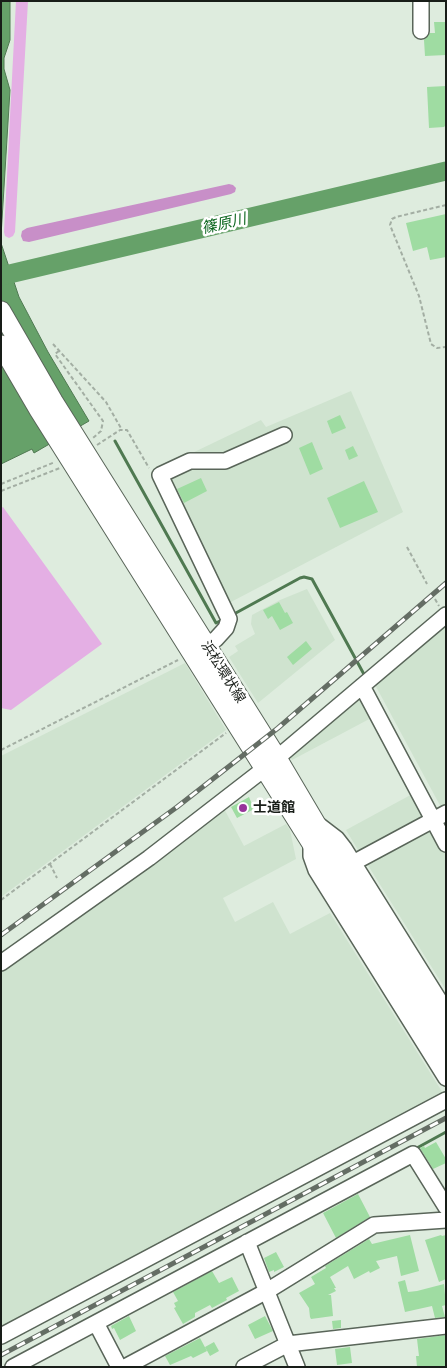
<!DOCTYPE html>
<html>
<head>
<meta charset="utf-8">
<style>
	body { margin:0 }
	#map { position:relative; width:447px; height:1368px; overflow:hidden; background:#deecde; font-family:"Work Sans",sans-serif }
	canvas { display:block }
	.frame { position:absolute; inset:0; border:2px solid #181d18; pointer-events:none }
</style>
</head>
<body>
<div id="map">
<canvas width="447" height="1368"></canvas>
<div class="frame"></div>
</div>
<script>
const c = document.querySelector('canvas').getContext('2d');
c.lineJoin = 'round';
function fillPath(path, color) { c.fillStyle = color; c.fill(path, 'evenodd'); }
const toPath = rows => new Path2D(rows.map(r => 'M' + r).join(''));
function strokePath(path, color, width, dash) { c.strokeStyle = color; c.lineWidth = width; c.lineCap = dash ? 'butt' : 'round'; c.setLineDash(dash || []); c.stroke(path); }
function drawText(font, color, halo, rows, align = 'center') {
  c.font = font + ' "Work Sans","Noto Sans JP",sans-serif'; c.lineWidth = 5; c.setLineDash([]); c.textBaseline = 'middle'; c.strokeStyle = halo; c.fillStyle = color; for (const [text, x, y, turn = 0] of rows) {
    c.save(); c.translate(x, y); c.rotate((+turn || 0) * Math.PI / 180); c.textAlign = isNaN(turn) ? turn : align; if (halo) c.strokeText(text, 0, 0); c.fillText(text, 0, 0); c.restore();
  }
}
fillPath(toPath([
	[351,391,403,512,229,603,163,467,261,420,266,427],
	[307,589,335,640,258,703,229,657,238,651,235,646,255,634,251,624,252,615,280,600],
	[446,625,446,810,443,811,373,681],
	[185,663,226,730,1,897,1,756],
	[362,691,375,716,292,760,287,753],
	[416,792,429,819,361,855,346,830],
	[222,805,244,846,286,824,290,830,296,859,223,898,235,922,273,902,290,934,330,913,446,1098,1,1333,1,967],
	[432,823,446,849,446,990,364,859]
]), '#cfe3cf');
fillPath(toPath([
	[16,1,28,1,15,232,13,236,9,238,5,236,4,232],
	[3,507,102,644,11,710,1,708,1,508]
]), '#e4afe4');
fillPath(toPath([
	[229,184,233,185,236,188,235,192,231,194,29,242,23,241,21,236,22,231,27,228]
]), '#c88fc8');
const water = toPath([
	[1,1,10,1,10,40,4,58,4,69,10,90,1,236,1,1],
	[1,243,19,297,48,352,89,421,34,453,32,449,1,464,1,243]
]);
fillPath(water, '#66a169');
strokePath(water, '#4f7951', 1);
strokePath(toPath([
	[115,441,216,623,220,621],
	[234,614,300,578,304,577,312,579,366,678],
	[415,1149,446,1132]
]), '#4f7951', 3);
strokePath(toPath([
	[1,276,446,171]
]), '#66a169', 19);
fillPath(toPath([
	[434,22,446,22,446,55,425,56,424,40,430,33,435,33],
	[446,86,446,125,444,127,429,128,427,87],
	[446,214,446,257,430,260,427,247,413,251,406,223],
	[340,415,346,428,332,434,327,421],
	[312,442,323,469,310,475,299,448],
	[353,446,358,456,349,460,345,450],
	[201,478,207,491,184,503,177,489],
	[364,481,378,512,340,528,327,498],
	[279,602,285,613,287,612,293,623,280,630,272,616,268,619,263,610],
	[306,641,312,649,293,665,287,657],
	[249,797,254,809,237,818,231,807],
	[436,1142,446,1159,446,1163,433,1169,420,1148,424,1146,425,1148],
	[358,1194,370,1217,336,1238,323,1213],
	[410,1235,419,1271,401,1276,397,1256,376,1261,380,1268,370,1273,369,1271,354,1279,348,1266,330,1277,336,1288,334,1288,336,1291,328,1295,331,1295,333,1316,311,1319,310,1317,309,1308,299,1293,315,1284,311,1277,326,1268,325,1266,369,1239,372,1244],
	[441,1235,442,1236,446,1235,446,1279,439,1282,425,1240],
	[276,1252,284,1267,274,1272,274,1270,269,1272,264,1258],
	[212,1271,219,1283,232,1277,239,1291,226,1298,227,1300,212,1308,210,1305,195,1313,195,1317,183,1324,174,1308,176,1307,174,1303,178,1301,173,1292],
	[405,1280,408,1292,417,1291,444,1284,446,1305,442,1306,445,1317,435,1318,432,1306,405,1312,398,1282],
	[129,1316,136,1331,120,1340,114,1328,112,1329,111,1326],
	[265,1316,273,1331,255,1339,248,1325],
	[341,1320,341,1328,333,1329,332,1321],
	[446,1335,446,1367,417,1367,416,1356,419,1356,417,1339],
	[200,1338,207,1351,193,1358,191,1356,170,1365,165,1356],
	[214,1342,219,1351,210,1356,205,1347],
	[350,1347,352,1363,337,1365,335,1349]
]), '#9fdca2');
const minor = toPath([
	[421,1,421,31],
	[206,646,216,639,226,628,229,619,160,475,190,461,225,461,284,435],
	[362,686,446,844],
	[277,758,446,615],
	[320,826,337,839,344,848,446,1011],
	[311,843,311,856,316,870,446,1078],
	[353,863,446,813],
	[1,963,149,858,264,769],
	[247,1242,297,1367],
	[96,1323,119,1367],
	[1,1336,446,1100],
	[13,1367,413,1154,446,1207],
	[125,1367,267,1291,374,1225,446,1220],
	[244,1367,288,1344,446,1326]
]);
const major = toPath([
	[1,311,53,401,277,758,316,824,446,1032],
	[1,345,39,410,446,1057]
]);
strokePath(minor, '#596559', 18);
strokePath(major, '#596559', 21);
strokePath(toPath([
	[446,205,396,217,392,219,390,225,419,296,431,344,437,348,446,347],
	[53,344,106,402,122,430],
	[59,351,55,354,103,421,101,431,93,438],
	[97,445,120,430,127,430,149,468],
	[1,484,55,462],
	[1,491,60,468],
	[407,547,427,584],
	[435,599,439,606],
	[1,750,178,660],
	[50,864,57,878],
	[1,900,226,733]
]), '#a3aea3', 2, [4, 2.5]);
strokePath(minor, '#fff', 15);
strokePath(major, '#fff', 19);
const rail = toPath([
	[1,935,177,807,278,728,446,583],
	[1,1355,446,1118]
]);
strokePath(rail, '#646d64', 5);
strokePath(rail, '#fff', 3, [9]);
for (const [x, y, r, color] of [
	[243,808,5,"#97349a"]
]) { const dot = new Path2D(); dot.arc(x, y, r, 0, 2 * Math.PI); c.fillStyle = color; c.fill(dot); strokePath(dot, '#fff', 2); }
drawText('14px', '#181d18', '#fff', [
	["浜松環状線",223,672,58]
]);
drawText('bold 14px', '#181d18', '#fff', [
	["士道館",253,808]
], 'left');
drawText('italic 15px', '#0b661e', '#fff', [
	["篠原川",224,224,-13]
]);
</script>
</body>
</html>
